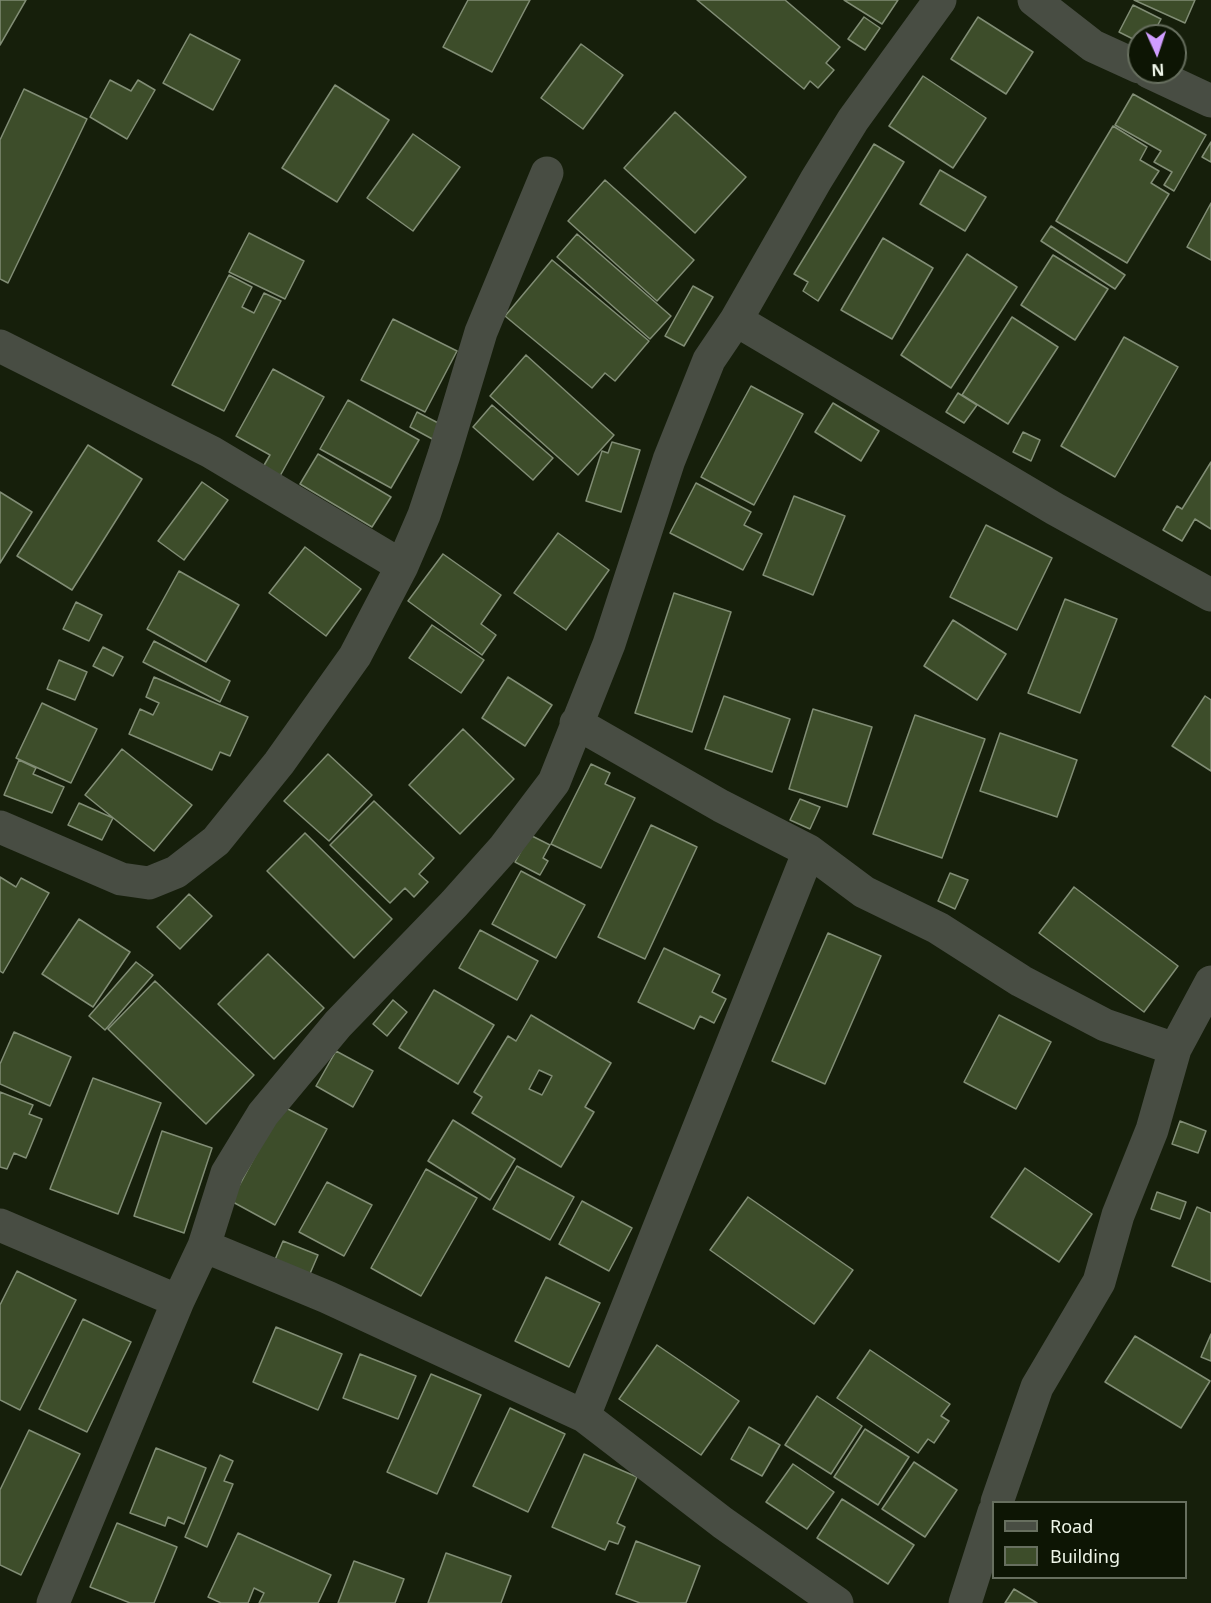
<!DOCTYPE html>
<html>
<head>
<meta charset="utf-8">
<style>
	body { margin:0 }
	#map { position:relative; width:1211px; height:1603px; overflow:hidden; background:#161f0b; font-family:"Noto Sans",sans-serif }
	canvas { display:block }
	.legend { position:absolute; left:992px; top:1501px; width:195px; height:78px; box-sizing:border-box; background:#0d1504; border:2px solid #676f5f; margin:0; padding:8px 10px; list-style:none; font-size:18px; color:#eef5e8 }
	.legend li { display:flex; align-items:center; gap:12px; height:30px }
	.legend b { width:30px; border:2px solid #676f5f }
	.north { position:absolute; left:1127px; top:24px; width:60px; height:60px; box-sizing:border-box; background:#0d1504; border:2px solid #676f5f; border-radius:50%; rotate:177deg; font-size:16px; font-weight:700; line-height:24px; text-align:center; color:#eef5e8 }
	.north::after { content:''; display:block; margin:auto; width:21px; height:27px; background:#d09dff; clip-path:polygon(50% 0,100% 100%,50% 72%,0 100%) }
</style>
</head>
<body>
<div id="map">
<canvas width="1211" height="1603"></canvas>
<ul class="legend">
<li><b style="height:8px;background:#484d43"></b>Road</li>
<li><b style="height:16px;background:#3d4d2a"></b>Building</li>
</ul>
<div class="north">N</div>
</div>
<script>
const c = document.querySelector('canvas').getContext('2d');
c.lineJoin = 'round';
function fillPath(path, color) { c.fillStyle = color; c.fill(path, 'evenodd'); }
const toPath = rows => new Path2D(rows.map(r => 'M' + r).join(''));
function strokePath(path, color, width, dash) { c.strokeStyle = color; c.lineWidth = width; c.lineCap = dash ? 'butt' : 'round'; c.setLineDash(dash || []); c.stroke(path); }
const building = toPath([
	[0,0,26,0,0,45,0,0],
	[468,0,530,0,492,72,443,47,468,0],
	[697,0,785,0,840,47,826,63,834,70,818,88,810,81,804,89,697,0],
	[844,0,898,0,882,24,844,0],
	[1134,0,1195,0,1185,23,1134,0],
	[1133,5,1161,19,1152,36,1139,36,1139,42,1119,32,1133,5],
	[864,17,880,28,865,50,848,39,864,17],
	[978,17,1033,52,1006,94,951,59,978,17],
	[190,34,240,60,213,110,163,83,190,34],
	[581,44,623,75,583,129,541,98,581,44],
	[923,76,986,118,953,168,889,126,923,76],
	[110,80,131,91,138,80,155,90,127,139,90,117,110,80],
	[335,85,389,120,337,202,282,168,335,85],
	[24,89,87,119,8,283,0,279,0,140,24,89],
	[1133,94,1206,135,1174,191,1164,185,1172,172,1154,162,1161,151,1115,125,1133,94],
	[675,112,746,177,695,233,624,168,675,112],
	[1113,126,1147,147,1140,160,1159,171,1151,183,1169,194,1127,263,1056,221,1113,126],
	[413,134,460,167,413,231,367,198,413,134],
	[1211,142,1211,162,1202,157,1211,142],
	[874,144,904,162,818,301,803,291,808,282,794,274,874,144],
	[940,170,986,197,965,231,920,204,940,170],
	[605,180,694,260,657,301,568,221,605,180],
	[1211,203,1211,260,1187,247,1211,203],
	[1051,226,1125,275,1115,289,1041,241,1051,226],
	[249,233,304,261,285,299,229,272,249,233],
	[577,234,671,316,650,339,557,257,577,234],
	[883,238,933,268,892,339,841,310,883,238],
	[967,254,1017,287,951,388,901,355,967,254],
	[1053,255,1108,289,1075,340,1021,305,1053,255],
	[552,260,649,341,615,381,605,373,592,388,505,316,552,260],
	[229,275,252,287,242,307,254,313,264,293,281,301,224,411,172,385,229,275],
	[693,286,713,297,684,346,665,336,693,286],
	[1012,317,1058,347,1008,424,962,395,1012,317],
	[393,319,457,351,425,412,361,380,393,319],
	[1124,337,1178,367,1115,477,1061,446,1124,337],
	[526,355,614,435,578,475,490,396,526,355],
	[273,369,324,397,280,476,263,467,270,455,236,436,273,369],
	[751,386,803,414,754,505,701,477,751,386],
	[958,393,977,405,964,423,946,412,958,393],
	[348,400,419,440,391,488,320,449,348,400],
	[833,403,879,431,861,461,815,432,833,403],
	[492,405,553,458,533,480,473,427,492,405],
	[417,412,444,426,436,441,410,427,417,412],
	[1023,432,1040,440,1031,461,1013,452,1023,432],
	[612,442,640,450,621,512,586,501,602,451,608,453,612,442],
	[88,445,142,479,72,590,17,556,88,445],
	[318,454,391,497,372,527,300,484,318,454],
	[1211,462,1211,529,1195,519,1182,541,1163,530,1177,506,1182,509,1211,462],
	[202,482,228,500,184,560,158,541,202,482],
	[696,483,751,512,744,525,762,534,743,570,670,533,696,483],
	[0,492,32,512,0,563,0,492],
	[794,496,845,516,813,595,763,575,794,496],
	[986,525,1052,558,1017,630,950,597,986,525],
	[558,533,609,570,566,630,514,593,558,533],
	[305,547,361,589,326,636,269,593,305,547],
	[443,554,501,595,481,624,496,635,482,655,408,601,443,554],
	[179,571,239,605,206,662,147,629,179,571],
	[674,593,731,612,692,732,635,713,674,593],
	[1065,599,1117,619,1080,713,1028,693,1065,599],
	[76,602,102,615,89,641,63,629,76,602],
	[953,620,1006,654,977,700,924,666,953,620],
	[432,625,484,660,461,693,409,658,432,625],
	[154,641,230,681,220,702,143,662,154,641],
	[103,647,123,657,113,676,93,666,103,647],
	[59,660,87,672,75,700,47,689,59,660],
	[154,677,248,717,230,756,220,752,212,770,129,734,140,709,153,715,159,703,146,697,154,677],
	[508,677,552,705,525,746,482,718,508,677],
	[724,696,790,719,772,772,705,749,724,696],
	[1205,696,1211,700,1211,771,1172,746,1205,696],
	[42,703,97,729,71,783,16,758,42,703],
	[813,709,872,727,847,807,789,789,813,709],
	[915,715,985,739,942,858,873,834,915,715],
	[463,729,514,779,460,834,409,785,463,729],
	[1000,733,1077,760,1057,817,980,791,1000,733],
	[122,749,192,805,154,851,85,795,122,749],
	[328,754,372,795,329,841,284,801,328,754],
	[19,760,36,768,33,774,64,787,52,813,4,795,19,760],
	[591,764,610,773,605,784,635,798,601,868,551,844,591,764],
	[800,799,820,807,810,829,790,820,800,799],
	[374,801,434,858,419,874,428,882,414,897,405,888,390,903,330,845,374,801],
	[79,803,113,818,102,840,68,825,79,803],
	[651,825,697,847,645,959,598,937,651,825],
	[305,833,392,919,354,958,267,871,305,833],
	[530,835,550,845,543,858,548,861,540,875,515,862,530,835],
	[521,871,585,905,556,958,492,924,521,871],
	[950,873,968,880,955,909,938,901,950,873],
	[0,877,16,887,21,878,49,893,3,973,0,971,0,877],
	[1074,887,1178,966,1144,1012,1039,933,1074,887],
	[189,894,212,916,180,949,157,927,189,894],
	[79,919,130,952,93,1007,42,974,79,919],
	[480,930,538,961,517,1000,459,968,480,930],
	[828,933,881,956,825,1084,772,1061,828,933],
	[664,948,720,975,712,992,726,999,714,1023,700,1016,694,1029,638,1002,664,948],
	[268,954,324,1008,274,1059,218,1004,268,954],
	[136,962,153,975,105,1030,89,1016,136,962],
	[155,981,254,1075,206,1124,108,1029,155,981],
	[434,990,494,1025,458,1084,399,1048,434,990],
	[393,1000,407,1012,387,1036,373,1024,393,1000],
	[531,1015,611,1063,585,1107,594,1112,561,1167,472,1113,482,1097,474,1092,508,1036,516,1041,531,1015],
	[539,1070,552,1076,542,1095,529,1089,539,1070],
	[999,1015,1051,1042,1016,1109,964,1082,999,1015],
	[14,1032,71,1057,50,1106,0,1084,0,1064,14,1032],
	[336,1051,373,1071,353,1107,316,1086,336,1051],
	[93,1078,161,1103,118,1214,50,1189,93,1078],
	[0,1092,33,1105,29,1114,42,1119,26,1158,14,1153,7,1169,0,1167,0,1092],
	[282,1106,327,1129,275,1225,231,1201,282,1106],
	[453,1120,515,1159,490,1200,428,1161,453,1120],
	[1180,1121,1206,1131,1198,1153,1172,1144,1180,1121],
	[162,1131,212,1148,184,1233,134,1216,162,1131],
	[517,1166,574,1197,550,1240,493,1209,517,1166],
	[1025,1168,1092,1214,1059,1262,991,1217,1025,1168],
	[426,1169,477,1198,421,1296,371,1268,426,1169],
	[327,1182,372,1205,344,1256,299,1232,327,1182],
	[1157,1192,1186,1202,1180,1219,1151,1209,1157,1192],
	[748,1197,853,1270,814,1324,710,1250,748,1197],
	[582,1201,632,1228,609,1271,559,1244,582,1201],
	[1197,1207,1211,1213,1211,1282,1172,1266,1197,1207],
	[283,1241,318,1255,309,1276,274,1262,283,1241],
	[17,1271,76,1300,20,1410,0,1400,0,1305,17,1271],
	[546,1277,600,1303,569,1367,515,1341,546,1277],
	[83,1319,131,1342,87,1432,39,1409,83,1319],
	[276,1327,342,1354,318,1410,253,1382,276,1327],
	[1211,1334,1211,1361,1201,1357,1211,1334],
	[1135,1336,1210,1381,1181,1428,1105,1382,1135,1336],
	[657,1345,739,1401,701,1455,619,1399,657,1345],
	[870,1350,950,1404,941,1416,949,1421,934,1443,928,1439,918,1453,837,1398,870,1350],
	[360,1354,416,1376,398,1419,343,1398,360,1354],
	[431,1374,481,1395,437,1494,387,1472,431,1374],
	[817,1396,862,1426,831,1474,785,1445,817,1396],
	[510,1408,565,1434,528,1512,473,1486,510,1408],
	[749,1427,780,1445,762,1476,731,1459,749,1427],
	[865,1429,909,1457,878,1505,834,1477,865,1429],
	[29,1430,80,1454,21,1575,0,1565,0,1490,29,1430],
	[156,1448,206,1468,184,1524,168,1517,165,1526,130,1513,156,1448],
	[584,1454,637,1477,617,1523,625,1527,618,1544,609,1541,605,1550,552,1527,584,1454],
	[220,1455,233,1461,224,1481,233,1484,207,1547,185,1537,220,1455],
	[914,1462,957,1490,925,1537,882,1509,914,1462],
	[793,1464,834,1492,807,1529,766,1502,793,1464],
	[842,1499,914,1545,888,1584,817,1538,842,1499],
	[117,1523,177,1547,154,1603,130,1603,90,1587,117,1523],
	[238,1533,331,1575,318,1603,259,1603,264,1593,254,1588,248,1603,221,1603,208,1597,238,1533],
	[636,1541,700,1566,686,1603,640,1603,616,1594,636,1541],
	[446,1553,511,1576,501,1603,428,1603,446,1553],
	[354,1561,404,1579,395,1603,338,1603,354,1561],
	[1014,1589,1037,1603,1005,1603,1014,1589]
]);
fillPath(building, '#3d4d2a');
strokePath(building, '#818d75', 1.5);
strokePath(toPath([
	[1034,0,1093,46,1139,67],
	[1149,72,1211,101],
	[736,320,1055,509,1211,595],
	[0,346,211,452,402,566],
	[576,723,721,806,809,851,864,892,938,928,1021,981,1105,1025,1175,1049],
	[0,827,121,879,149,883,176,872,216,841,279,763,355,656,402,566,424,515,444,455,481,332,547,173],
	[0,1225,178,1301],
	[204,1246,327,1297,584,1416,723,1523,837,1603],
	[584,1416,809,851],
	[997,1502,1037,1387,1099,1282,1118,1215,1152,1130,1175,1049,1211,982],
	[53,1603,178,1301,204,1246,227,1173,263,1114,338,1024,454,904,504,848,554,782,609,644,669,460,709,360,736,320,816,180,853,120,940,0],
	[965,1603,994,1512]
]), '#484d43', 33);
</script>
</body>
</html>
